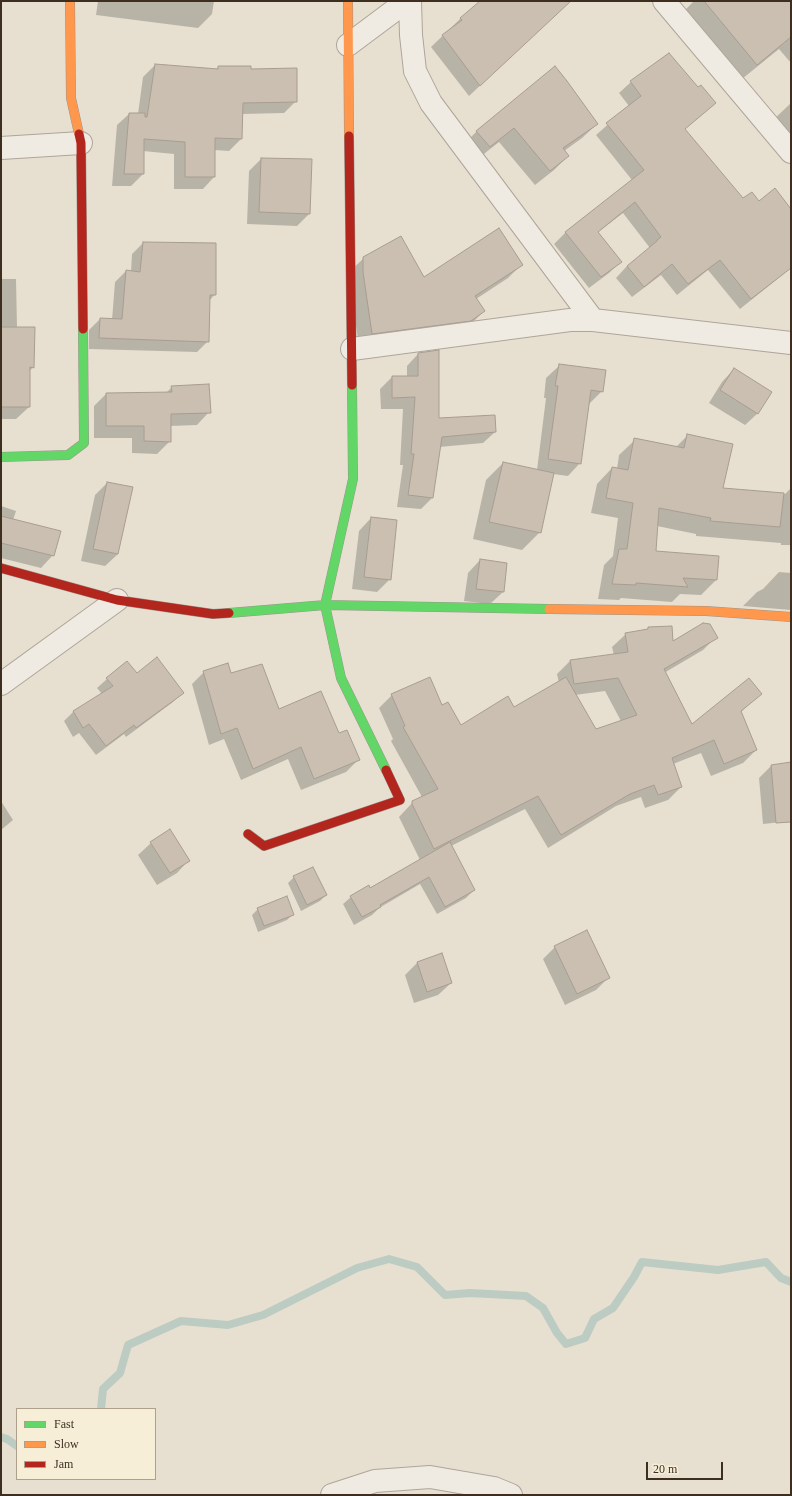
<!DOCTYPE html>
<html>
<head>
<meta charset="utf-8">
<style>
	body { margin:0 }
	#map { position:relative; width:792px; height:1496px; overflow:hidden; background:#e7e0d1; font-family:Georgia,serif }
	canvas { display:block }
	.frame { position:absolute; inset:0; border:2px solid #3d2e20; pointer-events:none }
	.legend { position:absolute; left:16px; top:1408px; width:140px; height:72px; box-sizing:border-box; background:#f7eed8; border:1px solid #ada18e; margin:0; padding:5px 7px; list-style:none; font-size:12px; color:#3d2e20 }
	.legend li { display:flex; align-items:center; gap:8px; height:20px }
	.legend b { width:20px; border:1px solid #ada18e }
	.scale { position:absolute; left:646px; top:1462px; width:77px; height:18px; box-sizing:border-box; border:2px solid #3d2e20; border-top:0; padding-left:5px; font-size:12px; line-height:14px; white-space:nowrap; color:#3d2e20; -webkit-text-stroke:3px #f7eed8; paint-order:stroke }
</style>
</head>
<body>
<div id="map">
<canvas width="792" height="1496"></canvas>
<div class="frame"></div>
<ul class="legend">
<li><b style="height:5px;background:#63d668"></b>Fast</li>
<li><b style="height:5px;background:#ff974d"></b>Slow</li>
<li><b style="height:5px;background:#b3261e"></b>Jam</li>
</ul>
<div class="scale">20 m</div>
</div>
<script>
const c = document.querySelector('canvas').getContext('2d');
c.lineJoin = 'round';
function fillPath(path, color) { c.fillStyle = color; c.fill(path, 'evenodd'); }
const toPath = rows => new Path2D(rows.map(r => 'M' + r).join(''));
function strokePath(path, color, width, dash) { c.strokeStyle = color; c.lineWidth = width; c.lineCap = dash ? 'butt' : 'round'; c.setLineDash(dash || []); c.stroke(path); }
fillPath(toPath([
	[98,1,214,1,212,14,198,28,96,15],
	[482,1,570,1,469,96,431,47,460,19],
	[694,1,791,1,791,63,779,49,742,79,685,10],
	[669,54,698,88,715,103,684,130,743,200,789,208,791,207,791,268,740,309,708,270,677,295,661,275,632,297,616,278,627,266,650,248,623,213,597,233,620,262,609,273,589,288,554,244,565,233,632,180,596,135,629,106,619,93,631,82],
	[155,65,215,70,219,67,296,101,284,113,242,114,241,139,229,151,214,150,214,177,203,189,174,189,174,154,143,151,143,174,131,186,112,186,117,125,129,114,138,114,143,77],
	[555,67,597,124,582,138,564,151,568,156,554,170,535,185,499,142,475,161,462,146,477,131],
	[791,103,791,146,771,122],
	[261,159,309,214,297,226,247,224,249,171],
	[143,243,215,294,209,301,208,341,197,352,89,349,89,330,100,319,112,320,115,282,126,271,131,272,132,254],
	[364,258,424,279,522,264,508,278,476,299,484,311,470,325,359,347,349,272],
	[1,279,16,279,17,328,33,367,29,372,29,407,16,419,1,419],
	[418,354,438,419,495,432,483,443,439,447,432,498,421,509,397,507,403,465,400,465,403,409,381,409,380,389,392,377,407,377,407,366],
	[559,366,602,391,589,404,588,403,580,463,568,476,553,474,540,532,522,550,473,539,486,480,503,463,537,470,546,398,544,398,546,378],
	[734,369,758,413,745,425,709,403,722,382],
	[172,387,209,412,197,425,170,426,170,441,157,454,132,453,132,438,94,438,94,406,106,394,165,394],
	[688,435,722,488,785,494,791,488,791,545,781,545,781,543,696,536,696,534,657,526,655,552,716,580,701,595,680,594,672,602,621,598,619,600,598,599,604,565,613,556,618,518,591,513,597,484,612,468,617,469,619,455,635,440,675,448],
	[107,483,118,554,105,566,81,561,95,495],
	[1,506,16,511,13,520,53,555,41,568,1,558],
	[371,518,390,579,377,592,352,589,359,531],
	[480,560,506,564,503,592,490,604,464,601,468,573],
	[779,572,791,573,791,610,743,606,757,592,763,589],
	[648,628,672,643,716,637,703,650,664,673,691,725,760,694,740,713,756,750,743,763,711,776,701,753,673,764,681,787,668,800,645,808,641,797,616,806,548,848,525,809,451,846,474,890,466,898,437,914,420,884,379,908,372,915,354,925,343,904,351,897,370,889,420,860,399,817,413,802,422,797,391,741,393,739,379,708,392,695,442,707,461,726,514,708,559,683,557,674,570,661,614,655,612,647,626,634,646,631],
	[605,691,621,721,595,730,575,695],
	[204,672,230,674,279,710,339,735,358,760,346,772,301,790,288,759,241,780,224,739,209,745,192,684],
	[136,674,182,693,173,702,126,737,124,734,96,755,79,733,73,737,64,721,73,712,102,694,97,688,107,679],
	[791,763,791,821,763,824,759,778,771,766],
	[1,801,13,820,1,830],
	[151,843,189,860,177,873,157,885,138,855],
	[294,877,326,895,320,901,301,911,288,883],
	[258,909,293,914,287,920,258,932,252,915],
	[555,947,608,978,596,990,565,1005,543,959],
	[417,963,451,983,438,995,414,1003,405,975]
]), '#0003');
strokePath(toPath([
	[101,1409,103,1389,120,1373,128,1345,181,1321,228,1325,263,1315,357,1268,389,1259,417,1267,445,1295,470,1293,526,1296,543,1308,557,1333,566,1344,585,1338,594,1319,613,1308,634,1277,642,1262,718,1270,766,1262,781,1278,791,1282],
	[1,1437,7,1439,17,1446]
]), '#bcccc2', 8);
const building = toPath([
	[480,1,571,1,480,86,442,35,462,20,460,18,480,1],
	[704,1,791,1,791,37,757,65,704,1],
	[669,53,698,87,701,85,716,103,685,129,743,198,752,192,759,201,775,188,791,209,791,268,751,299,720,260,688,284,672,264,644,287,627,266,657,241,657,240,661,237,635,202,598,232,622,262,601,277,565,232,644,170,606,123,641,96,630,81,669,53],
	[155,64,218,69,218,66,251,66,251,69,297,68,297,102,243,103,242,139,215,138,215,177,185,177,185,142,144,139,144,174,124,174,129,113,145,113,145,117,147,117,155,64],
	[555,66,567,81,598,124,563,148,569,156,550,171,514,128,490,147,476,131,555,66],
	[261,158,312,159,310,214,259,212,261,158],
	[499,228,523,265,475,296,485,311,471,321,372,334,363,272,363,257,401,236,424,277,499,228],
	[143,242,216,243,216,295,210,295,209,342,99,338,100,318,122,319,126,270,140,272,143,242],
	[1,327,35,327,34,368,30,367,30,407,1,407,1,327],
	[439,350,439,418,495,415,496,432,442,437,433,498,408,495,414,454,411,454,415,397,392,398,392,376,418,376,418,353,439,350],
	[559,364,606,370,603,392,591,390,581,464,548,459,558,386,555,386,559,364],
	[734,368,772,392,758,414,720,390,734,368],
	[209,384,211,413,171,414,171,442,144,441,144,426,106,426,106,393,172,392,171,386,209,384],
	[687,434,733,444,723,488,784,493,780,527,710,521,711,518,659,508,656,551,719,556,717,580,683,578,688,587,636,583,636,585,612,584,619,549,627,549,633,503,606,498,612,467,628,470,634,438,684,448,687,434],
	[503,462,554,473,541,533,489,522,503,462],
	[107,482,133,487,118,554,93,549,107,482],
	[1,516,61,531,54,556,1,543,1,516],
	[371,517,397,520,391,580,364,577,371,517],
	[480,559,507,563,504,592,476,589,480,559],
	[703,623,710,624,718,638,664,669,692,724,749,678,762,694,741,711,757,750,724,764,714,740,672,758,682,787,658,795,654,785,630,794,561,835,538,796,434,849,412,804,412,801,438,789,403,727,405,726,391,694,430,677,442,705,448,702,461,725,508,696,514,707,566,677,596,729,637,715,618,678,574,684,570,660,628,652,625,633,648,629,648,627,672,626,673,641,703,623],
	[157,657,184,693,136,728,134,725,106,746,89,724,83,728,73,711,113,686,106,678,127,661,137,673,157,657],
	[228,663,231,673,262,664,279,709,321,691,339,733,347,730,360,760,314,779,301,747,253,769,237,728,221,734,203,671,228,663],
	[791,762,791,822,776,823,771,765,791,762],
	[170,829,190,861,170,873,150,842,170,829],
	[450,842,475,890,445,907,429,877,380,905,381,907,362,917,350,896,369,885,370,888,450,842],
	[313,867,327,895,307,905,293,876,313,867],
	[287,896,294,915,264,926,257,908,287,896],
	[587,930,610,978,577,994,554,946,587,930],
	[442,953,452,983,427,992,417,962,442,953]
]);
fillPath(building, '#cbbfb2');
strokePath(building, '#a89c90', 1);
const street = toPath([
	[410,1,411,35,415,71,431,103,593,320],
	[664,1,791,152],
	[348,45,407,1],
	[1,148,81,143],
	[352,349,570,320,593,320,791,343],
	[1,684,117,600],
	[332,1495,375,1481,430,1477,494,1488,511,1495]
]);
const fast = toPath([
	[352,385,353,479,325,605,341,678,386,770],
	[1,457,68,455,84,443,83,329],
	[229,613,325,605,549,609]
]);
const slow = toPath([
	[70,1,71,98,79,134],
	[348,1,349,136],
	[549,609,706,611,791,617]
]);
const jam = toPath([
	[79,134,81,143,83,329],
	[349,136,352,385],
	[1,568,117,600,213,614,229,613],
	[248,834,264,846,400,800,386,770]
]);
strokePath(street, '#ada599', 24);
strokePath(fast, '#9c958a', 10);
strokePath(slow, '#9c958a', 10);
strokePath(jam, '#9c958a', 10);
strokePath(street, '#efebe3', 22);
strokePath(fast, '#63d668', 9);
strokePath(slow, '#ff974d', 9);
strokePath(jam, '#b3261e', 9);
</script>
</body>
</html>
